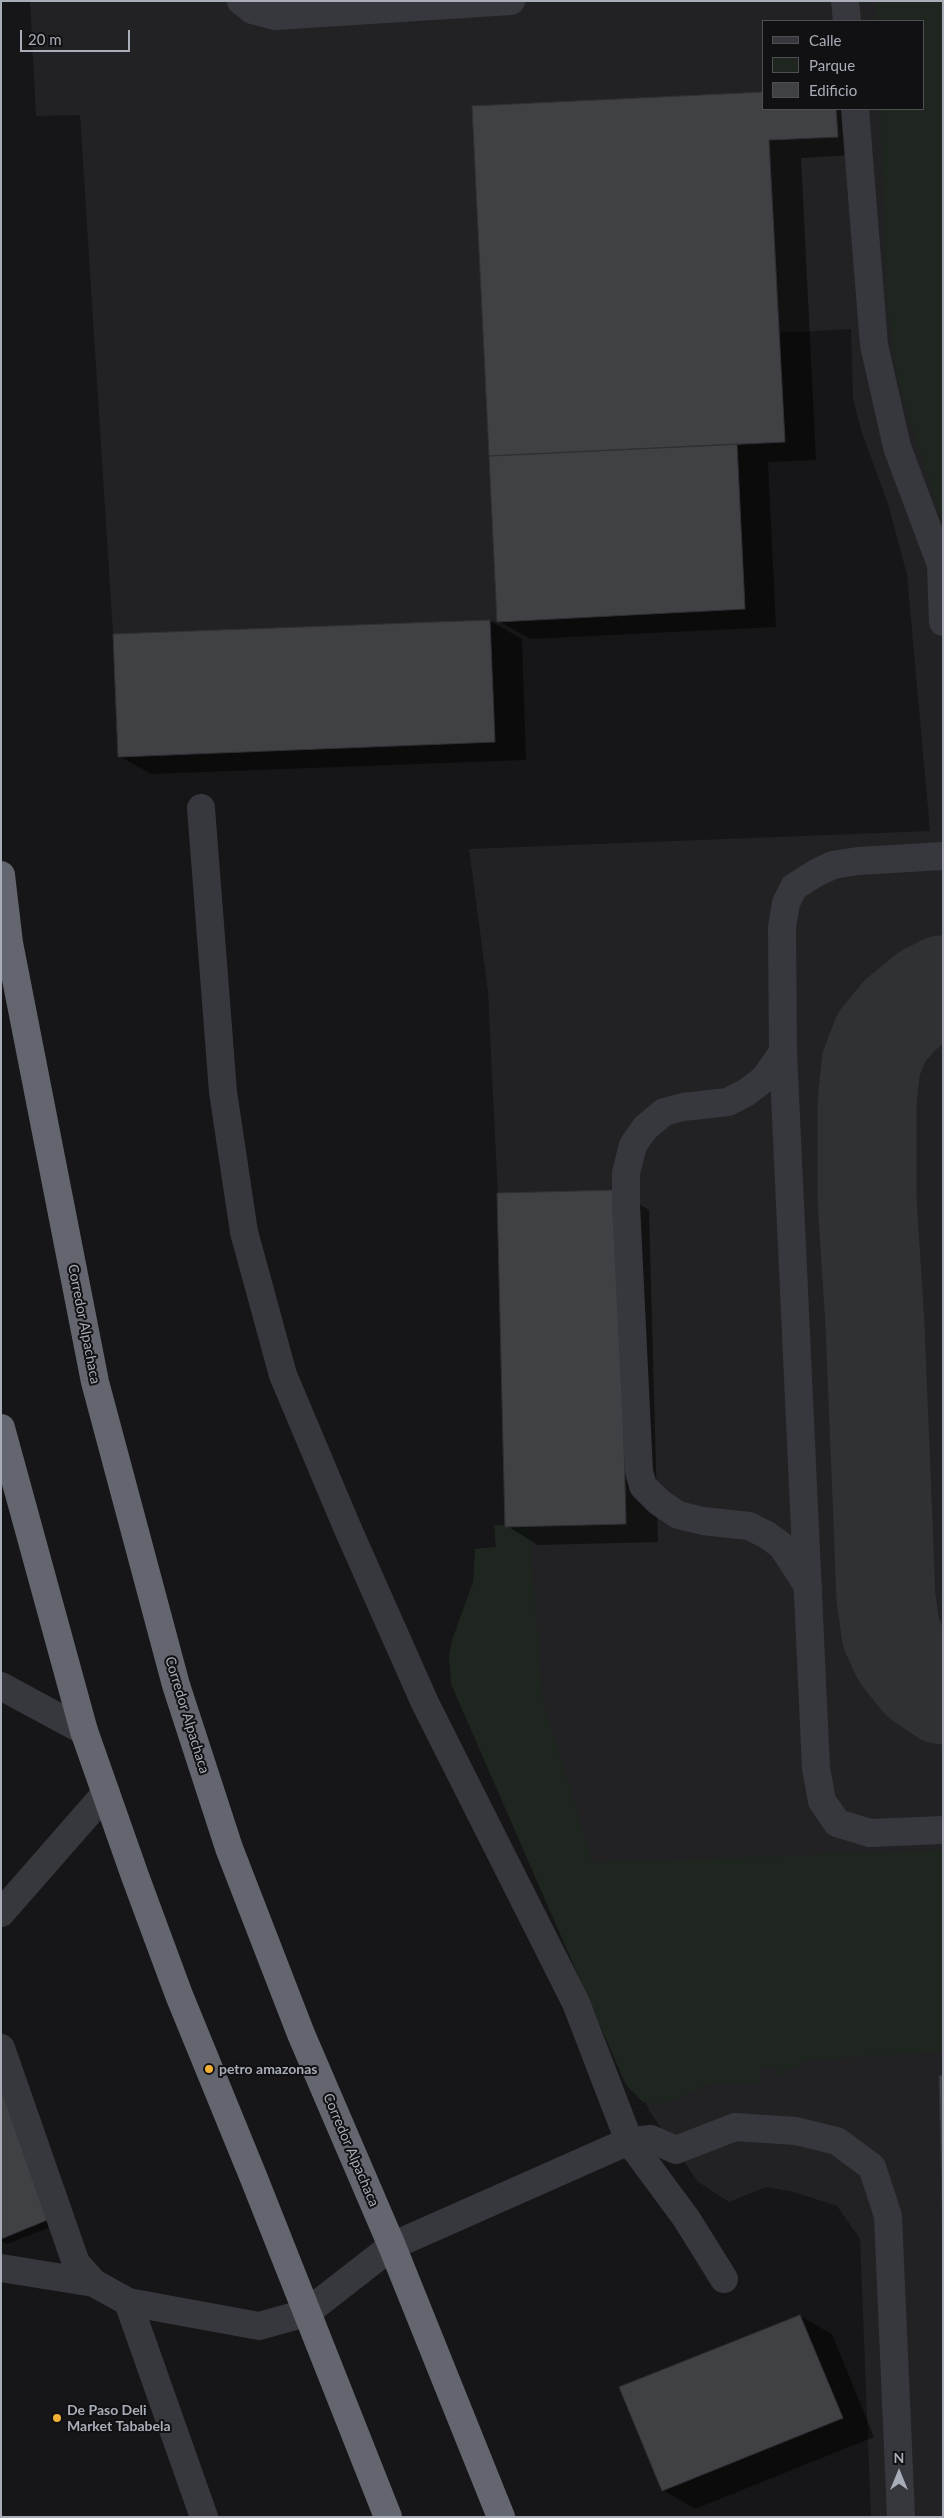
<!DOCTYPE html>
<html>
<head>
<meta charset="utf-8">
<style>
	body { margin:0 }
	#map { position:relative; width:944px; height:2518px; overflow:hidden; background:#161618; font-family:Lato,sans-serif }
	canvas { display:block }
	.frame { position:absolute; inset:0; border:2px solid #a8adb8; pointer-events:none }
	.legend { position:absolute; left:762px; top:20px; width:162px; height:90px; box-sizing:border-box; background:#111113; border:1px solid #4d4f55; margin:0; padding:6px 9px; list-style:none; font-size:15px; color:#a8adb8 }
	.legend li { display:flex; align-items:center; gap:10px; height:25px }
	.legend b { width:25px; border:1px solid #4d4f55 }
	.north { position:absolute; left:874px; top:2448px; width:50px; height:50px; -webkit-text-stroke:4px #111113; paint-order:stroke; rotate:0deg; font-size:14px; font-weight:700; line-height:20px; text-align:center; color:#a8adb8 }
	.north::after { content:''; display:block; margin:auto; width:18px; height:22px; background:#a8adb8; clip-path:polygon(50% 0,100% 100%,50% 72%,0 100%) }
	.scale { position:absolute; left:20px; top:30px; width:110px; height:22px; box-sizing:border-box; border:2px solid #a8adb8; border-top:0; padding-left:6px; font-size:15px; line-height:18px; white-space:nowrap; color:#a8adb8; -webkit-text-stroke:4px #111113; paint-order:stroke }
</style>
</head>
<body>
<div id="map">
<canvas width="944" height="2518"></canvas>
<div class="frame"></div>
<ul class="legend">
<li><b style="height:6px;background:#37383d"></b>Calle</li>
<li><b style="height:14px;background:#1e261f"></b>Parque</li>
<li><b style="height:14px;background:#404145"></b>Edificio</li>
</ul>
<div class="north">N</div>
<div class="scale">20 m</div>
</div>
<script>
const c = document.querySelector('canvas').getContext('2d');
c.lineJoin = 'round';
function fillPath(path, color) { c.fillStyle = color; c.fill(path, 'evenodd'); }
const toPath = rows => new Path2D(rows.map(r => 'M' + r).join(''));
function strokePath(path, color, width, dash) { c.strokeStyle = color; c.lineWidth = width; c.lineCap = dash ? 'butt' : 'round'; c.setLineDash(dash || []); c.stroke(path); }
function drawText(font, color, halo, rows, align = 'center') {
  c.font = font + ' Lato,sans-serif'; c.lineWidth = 4; c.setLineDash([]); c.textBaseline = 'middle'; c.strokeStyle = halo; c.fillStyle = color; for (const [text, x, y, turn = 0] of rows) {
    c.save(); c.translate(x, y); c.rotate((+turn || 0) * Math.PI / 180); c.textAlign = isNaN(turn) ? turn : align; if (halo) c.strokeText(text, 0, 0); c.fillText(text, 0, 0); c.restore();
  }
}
fillPath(toPath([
	[30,1,943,1,943,2517,871,2517,860,2239,837,2206,794,2192,766,2187,729,2202,698,2182,650,2112,580,1951,516,1566,488,992,469,849,930,831,907,575,888,504,862,433,853,399,851,329,779,333,785,442,737,445,745,609,497,622,490,620,495,742,118,757,113,634,80,115,36,116],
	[763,21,923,21,923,109,763,109]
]), '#222225');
fillPath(toPath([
	[876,1,943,1,943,525,898,381,888,313,880,109,923,109,923,21,876,21],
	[494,1525,529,1526,543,1701,593,1863,943,1850,943,2052,810,2059,777,2076,777,2066,762,2066,760,2082,711,2084,675,2100,658,2104,643,2102,626,2085,451,1684,449,1656,452,1640,473,1582,475,1549,496,1547]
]), '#1e261f');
fillPath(toPath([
	[763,109,867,109,869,154,801,158,816,460,768,462,776,627,530,639,499,621],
	[490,621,522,639,526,760,151,774,119,756],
	[618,1191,649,1210,658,1542,538,1545,507,1526],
	[1,2072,65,2221,7,2244,1,2241],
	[800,2316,832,2334,874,2437,695,2509,663,2490]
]), '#0007');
strokePath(toPath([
	[943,985,927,993,899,1016,881,1038,871,1064,867,1103,867,1199,875,1325,886,1598,891,1633,901,1655,921,1680,943,1695]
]), '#303135', 99);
const building = toPath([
	[763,92,763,109,836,109,838,137,769,140,785,442,489,456,472,106,763,92],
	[737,444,745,609,497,622,489,456,737,444],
	[490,620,495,742,118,757,113,634,490,620],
	[618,1190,626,1524,505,1527,497,1193,618,1190],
	[943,2075,943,2245,939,2076,943,2075],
	[1,2086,57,2216,1,2239,1,2086],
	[800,2315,843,2418,662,2491,619,2387,800,2315]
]);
fillPath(building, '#404145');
strokePath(building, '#303034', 1);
strokePath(toPath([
	[241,1,252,10,275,16,511,1],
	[845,1,847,21],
	[855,109,874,345,897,447,943,570],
	[941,567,943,622],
	[201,808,223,1092,244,1232,283,1375,347,1527,425,1703,576,2003,629,2141,686,2218,724,2279],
	[943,856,858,861,833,865,816,873,794,887,786,903,782,927,783,1052,816,1768,822,1801,837,1823,870,1833,943,1830],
	[783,1052,764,1079,747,1092,728,1102,683,1107,664,1112,645,1128,633,1145,626,1173,626,1205,639,1471,643,1486,659,1502,678,1515,703,1521,749,1526,767,1535,782,1546,808,1586],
	[1,1686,84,1731],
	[1,1913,106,1793],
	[1,2048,76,2263,94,2283,128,2302,259,2326,306,2313,392,2246,629,2141,651,2139,676,2150,735,2127,796,2131,837,2141,872,2167,888,2216,901,2517],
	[1,2268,94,2283],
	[128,2302,204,2517]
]), '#37383d', 28);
strokePath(toPath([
	[1,875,9,943,95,1382,176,1685,229,1848,301,2034,392,2246,501,2517],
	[1,1428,84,1731,135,1876,179,1995,253,2176,388,2517]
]), '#63666e', 28);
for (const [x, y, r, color] of [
	[209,2069,5,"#f2b134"],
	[57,2418,5,"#f2b134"]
]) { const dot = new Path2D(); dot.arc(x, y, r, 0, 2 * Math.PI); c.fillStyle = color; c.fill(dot); strokePath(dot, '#111113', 2); }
drawText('14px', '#a8adb8', '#111113', [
	["Corredor Alpachaca",84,1324,79],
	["Corredor Alpachaca",187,1715,73],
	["Corredor Alpachaca",351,2150,67]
]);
drawText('bold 14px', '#a8adb8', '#111113', [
	["petro amazonas",219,2069],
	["De Paso Deli",67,2410],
	["Market Tababela",67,2426]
], 'left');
</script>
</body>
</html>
